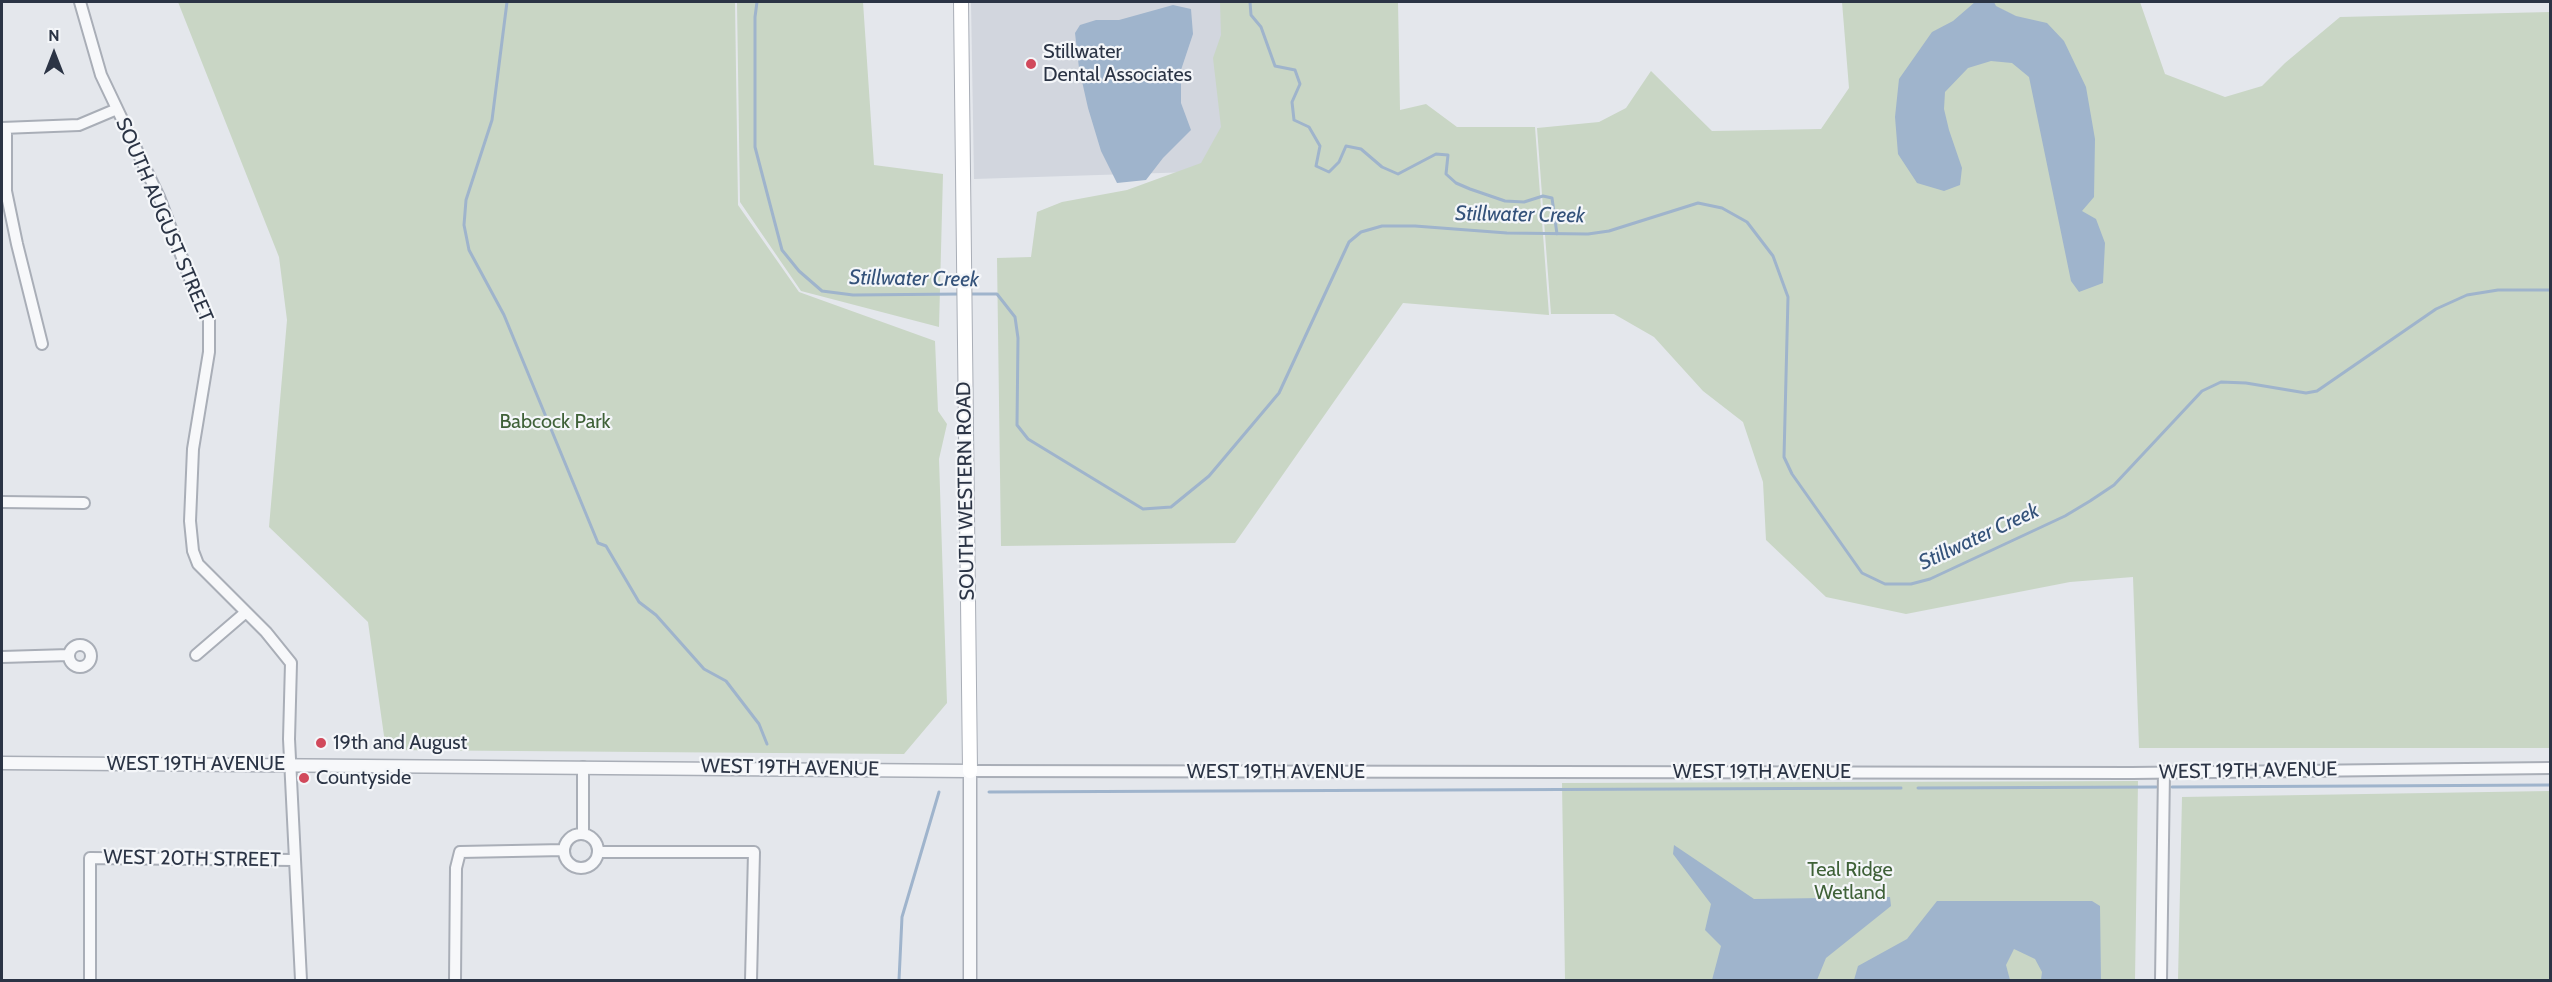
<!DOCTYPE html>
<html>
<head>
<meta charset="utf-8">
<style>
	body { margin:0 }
	#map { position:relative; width:2552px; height:982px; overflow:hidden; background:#e4e7ec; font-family:Cabin,sans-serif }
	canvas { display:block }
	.frame { position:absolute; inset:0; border:3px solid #2b3445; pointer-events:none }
	.north { position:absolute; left:24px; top:24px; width:60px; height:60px; -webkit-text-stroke:4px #f4f6f9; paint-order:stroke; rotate:0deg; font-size:16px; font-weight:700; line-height:24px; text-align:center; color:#2b3445 }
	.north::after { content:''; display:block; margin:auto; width:21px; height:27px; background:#2b3445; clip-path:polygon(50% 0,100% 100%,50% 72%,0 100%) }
</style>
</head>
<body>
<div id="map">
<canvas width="2552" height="982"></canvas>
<div class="frame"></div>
<div class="north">N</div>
</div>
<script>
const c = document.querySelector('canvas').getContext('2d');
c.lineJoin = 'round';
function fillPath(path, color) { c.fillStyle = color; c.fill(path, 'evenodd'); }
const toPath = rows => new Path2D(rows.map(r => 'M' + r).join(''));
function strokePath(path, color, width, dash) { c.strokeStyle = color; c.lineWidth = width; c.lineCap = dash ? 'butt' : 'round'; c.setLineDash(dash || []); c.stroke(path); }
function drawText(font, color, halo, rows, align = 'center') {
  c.font = font + ' Cabin,sans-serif'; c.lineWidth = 4.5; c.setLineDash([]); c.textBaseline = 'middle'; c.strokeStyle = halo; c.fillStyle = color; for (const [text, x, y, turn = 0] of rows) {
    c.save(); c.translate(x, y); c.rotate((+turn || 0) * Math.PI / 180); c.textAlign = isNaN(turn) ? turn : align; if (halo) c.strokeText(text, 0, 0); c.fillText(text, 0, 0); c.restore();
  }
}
fillPath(toPath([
	[971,2,1225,2,1223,171,974,179]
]), '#d2d6de');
fillPath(toPath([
	[178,2,735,2,738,205,799,292,935,341,938,411,947,424,939,459,947,703,904,754,386,750,368,622,269,527,287,320,279,257],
	[737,2,863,2,874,165,943,174,939,327,801,291,740,202],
	[1220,2,1398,2,1400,110,1426,104,1457,127,1535,127,1549,315,1403,303,1235,543,1001,546,997,258,1031,257,1037,212,1062,202,1127,190,1201,163,1221,127,1213,58,1221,35],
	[1842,2,2140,2,2165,74,2225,97,2262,86,2285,63,2340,17,2550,12,2550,748,2139,748,2133,577,2070,582,1906,614,1826,597,1766,540,1763,482,1743,422,1703,391,1654,337,1614,314,1551,314,1537,128,1599,122,1626,108,1651,71,1712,131,1821,129,1849,88],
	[2138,781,2135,980,1565,980,1562,783],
	[2550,791,2550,980,2178,980,2182,797]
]), '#c9d6c5');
fillPath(toPath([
	[1975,2,1994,2,1996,6,2016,16,2047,23,2064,41,2086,87,2095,139,2094,197,2082,211,2096,219,2105,243,2103,283,2079,292,2071,281,2029,77,2012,63,1991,61,1968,68,1945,92,1944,109,1949,130,1962,168,1960,185,1944,191,1917,183,1898,154,1895,117,1899,79,1932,32,1953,21],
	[1173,5,1191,9,1193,34,1181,70,1181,103,1191,130,1163,158,1146,180,1117,183,1101,151,1088,108,1079,68,1075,33,1080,25,1096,20,1119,20],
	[1674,845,1754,899,1890,897,1891,906,1826,958,1817,980,1712,980,1721,946,1705,930,1711,904,1673,854],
	[1937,901,2092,901,2100,906,2101,980,2041,980,2042,972,2035,959,2014,949,2006,965,2010,980,1854,980,1858,966,1907,939]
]), '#9fb4cc');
strokePath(toPath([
	[507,2,492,120,466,200,464,225,469,250,504,315,598,543,606,546,639,602,656,615,704,669,726,681,759,724,767,744],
	[757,2,755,17,755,147,782,250,799,271,822,291,853,295,960,294],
	[1250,2,1251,15,1261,27,1275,66,1295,70,1300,84,1292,102,1294,120,1309,127,1320,146,1316,166,1329,172,1339,162,1346,146,1361,149,1382,167,1398,174,1436,154,1448,155,1446,174,1456,183,1470,189,1505,201,1524,202,1543,196,1552,198,1557,234],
	[967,294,997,294,1015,317,1018,338,1017,425,1028,439,1143,509,1171,507,1209,476,1279,393,1349,242,1361,232,1382,226,1415,226,1507,233,1588,234,1609,231,1698,203,1722,208,1747,222,1773,256,1788,297,1784,457,1792,474,1862,573,1885,584,1911,584,1930,579,2065,516,2090,501,2114,485,2202,391,2221,382,2246,383,2306,393,2317,391,2436,309,2467,295,2498,290,2550,290],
	[2172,787,2550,785],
	[1918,788,2156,787],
	[989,792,1901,788],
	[899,980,902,917,939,792]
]), '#9fb4cc', 3);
const minor = toPath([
	[80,2,101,75,159,197,194,289,209,318,209,352,193,449,190,521,193,551,198,564,266,632,291,663,289,739,301,980],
	[2,128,79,125,117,109],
	[6,128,6,191,17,244,42,344],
	[2,502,84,503],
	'69 656a11 11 0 1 1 22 0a11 11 0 1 1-22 0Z',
	[196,655,246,612],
	[2,657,69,655],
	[970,771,2132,773,2550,768],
	[583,834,583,767],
	'564 851a17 17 0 1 1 34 0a17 17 0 1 1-34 0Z',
	[598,852,754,852,751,980],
	[90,980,90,858,294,860],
	[455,980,456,868,460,852,564,850],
	[2161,980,2164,772]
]);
const tertiary = toPath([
	[2,763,970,771,970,980]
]);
const secondary = toPath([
	[961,2,970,771]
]);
strokePath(minor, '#a9aeb7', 14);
strokePath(tertiary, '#a9aeb7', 15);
strokePath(secondary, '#a9aeb7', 16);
strokePath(minor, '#f7f8fa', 10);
strokePath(tertiary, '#f7f8fa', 12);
strokePath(secondary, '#fff', 14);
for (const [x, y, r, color] of [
	[1031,64,6,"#d1495b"],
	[321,743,6,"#d1495b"],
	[304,778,6,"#d1495b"]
]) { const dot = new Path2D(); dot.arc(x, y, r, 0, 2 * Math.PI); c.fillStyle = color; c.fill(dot); strokePath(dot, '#f4f6f9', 2); }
drawText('20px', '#2b3445', '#f4f6f9', [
	["Stillwater",1043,52],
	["Dental Associates",1043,75],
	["19th and August",333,743],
	["Countyside",316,778]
], 'left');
drawText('20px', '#2b3445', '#f4f6f9', [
	["SOUTH AUGUST STREET",164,220,67],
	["SOUTH WESTERN ROAD",966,491,-91],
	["WEST 19TH AVENUE",196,764],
	["WEST 19TH AVENUE",790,768,1],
	["WEST 19TH AVENUE",2248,771,-1],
	["WEST 19TH AVENUE",1276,772],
	["WEST 19TH AVENUE",1762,772],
	["WEST 20TH STREET",192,859,1]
]);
drawText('20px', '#3f6138', '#f4f6f9', [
	["Babcock Park",555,422],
	["Teal Ridge",1850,870],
	["Wetland",1850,893]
]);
drawText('italic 21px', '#34527a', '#f4f6f9', [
	["Stillwater Creek",1520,215,1],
	["Stillwater Creek",914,279,1],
	["Stillwater Creek",1979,537,-25]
]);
</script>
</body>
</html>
